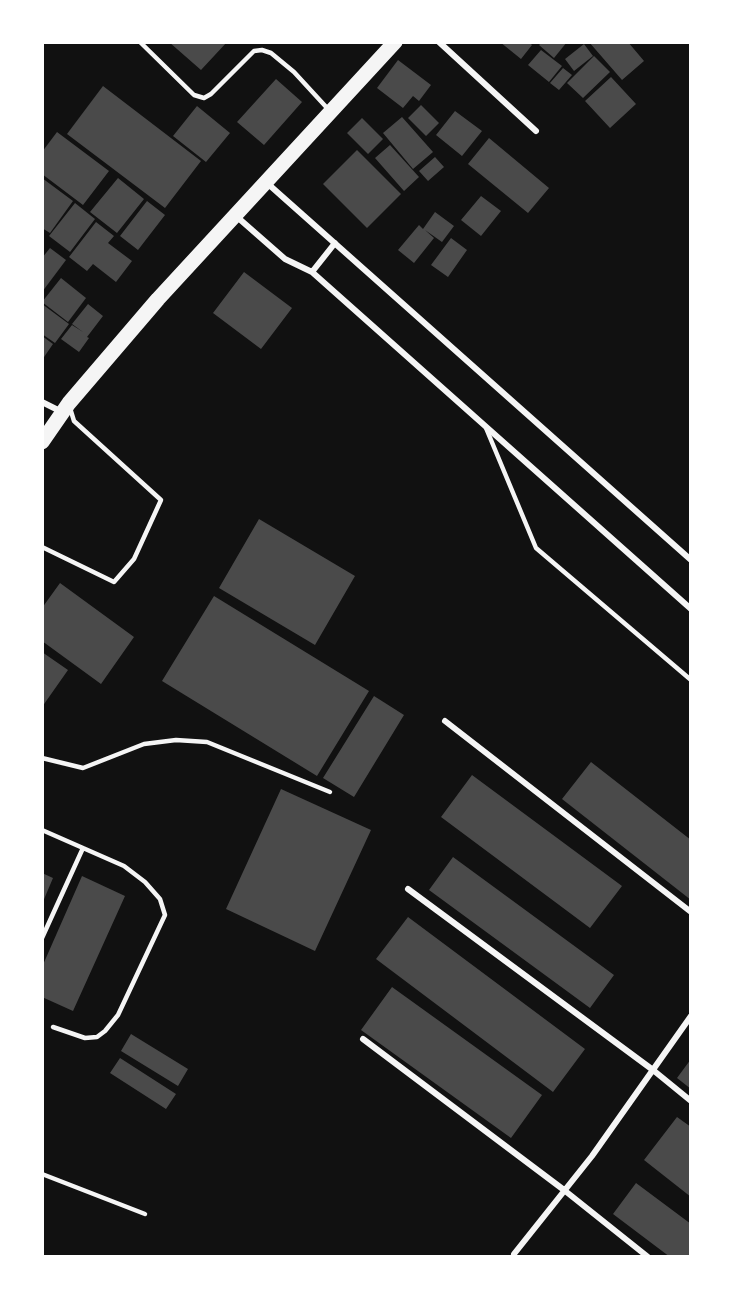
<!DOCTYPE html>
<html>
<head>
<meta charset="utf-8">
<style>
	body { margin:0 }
	#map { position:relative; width:733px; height:1299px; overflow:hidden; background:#111; font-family:Helvetica,sans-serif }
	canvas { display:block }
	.frame { position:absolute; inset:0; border:44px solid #fff; pointer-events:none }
</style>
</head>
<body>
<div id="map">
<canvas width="733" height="1299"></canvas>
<div class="frame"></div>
</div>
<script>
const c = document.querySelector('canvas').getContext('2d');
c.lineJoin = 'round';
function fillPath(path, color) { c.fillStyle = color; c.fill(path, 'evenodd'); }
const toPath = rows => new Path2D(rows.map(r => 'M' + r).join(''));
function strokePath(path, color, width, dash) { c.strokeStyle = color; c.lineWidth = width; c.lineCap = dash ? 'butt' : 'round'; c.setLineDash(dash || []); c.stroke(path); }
fillPath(toPath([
	[169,42,227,42,201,70],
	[500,42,529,42,532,45,521,59],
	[542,42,567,42,554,58,539,45],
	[589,42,628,42,644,61,622,80],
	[584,44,593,56,574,71,565,59],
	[541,50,562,66,549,82,528,65],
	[594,56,610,72,583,98,567,83],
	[398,60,431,85,419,101,413,96,403,108,377,88],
	[563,68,572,75,559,90,550,83],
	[611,77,636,104,610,128,585,101],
	[276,79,302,102,264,145,237,122],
	[103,86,201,161,165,208,67,134],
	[421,105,439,123,426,136,408,118],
	[197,106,230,133,206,162,173,136],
	[455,111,482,131,462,156,436,135],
	[402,117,433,152,413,169,383,133],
	[362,118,383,139,368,154,347,133],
	[57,132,109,171,83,205,42,174,42,152],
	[489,138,549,188,528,213,468,164],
	[390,145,419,177,404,191,375,158],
	[357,150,401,194,367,228,323,184],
	[435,157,444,167,428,181,419,171],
	[42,178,73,201,50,233,42,228],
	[118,178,144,199,117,233,90,212],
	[481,196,501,211,481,236,461,220],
	[147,201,165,215,138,250,120,236],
	[75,203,95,219,70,252,49,236],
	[435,212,454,226,442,242,425,230,434,238,414,263,398,250,419,225,423,229],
	[96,222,114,236,108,243,132,261,116,282,93,264,87,271,69,257],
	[451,238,467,250,448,277,431,265],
	[50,248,66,260,42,292,42,258],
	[244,272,292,308,261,349,213,313],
	[61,278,86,298,68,322,42,302],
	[42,304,69,324,55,343,42,334],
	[88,304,103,316,87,337,89,338,79,352,61,339,72,325,83,332,72,324],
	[42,336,53,344,42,360],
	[259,519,355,576,315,645,219,588],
	[60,583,134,637,101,684,42,641,42,608],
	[214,596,369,691,317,776,162,681],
	[42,652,68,670,42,707],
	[374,696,404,715,354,797,323,778],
	[591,762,691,840,691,900,562,799],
	[472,775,622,886,590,928,441,817],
	[281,789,371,830,315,951,226,909],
	[453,857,614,975,590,1008,429,890],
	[42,873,53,878,42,904],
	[82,876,125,896,73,1011,42,997,42,967],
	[408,917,585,1049,553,1092,376,959],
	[392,987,542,1095,511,1138,361,1030],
	[131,1034,188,1069,178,1086,121,1051],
	[120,1058,176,1094,166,1109,110,1073],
	[691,1059,691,1089,677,1078],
	[677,1117,691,1127,691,1197,644,1160],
	[636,1183,691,1224,691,1257,670,1257,613,1214]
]), '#4a4a4a');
strokePath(toPath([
	[140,42,194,95,204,98,211,94,254,51,262,50,271,53,294,72,328,109],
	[486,428,536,548,691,680],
	[42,547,114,582,134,559,161,500,74,421,70,408],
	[42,758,83,768,144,744,176,740,207,742,330,792],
	[42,830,124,866,145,882,160,899,165,915,118,1015,105,1031,97,1037,85,1038,53,1027],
	[42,938,83,848],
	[42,1174,145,1214]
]), '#f5f5f5', 4.5);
strokePath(toPath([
	[439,42,536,131],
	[267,183,691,560],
	[236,216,285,259,312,272,691,609],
	[312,272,335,243],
	[42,402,62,412],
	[445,721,691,912],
	[408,889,653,1070,691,1101],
	[363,1039,564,1190,648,1257],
	[514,1254,592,1156,691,1016]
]), '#f5f5f5', 6);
strokePath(toPath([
	[42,442,69,403,158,299,395,42]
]), '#f5f5f5', 15);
</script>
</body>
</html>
